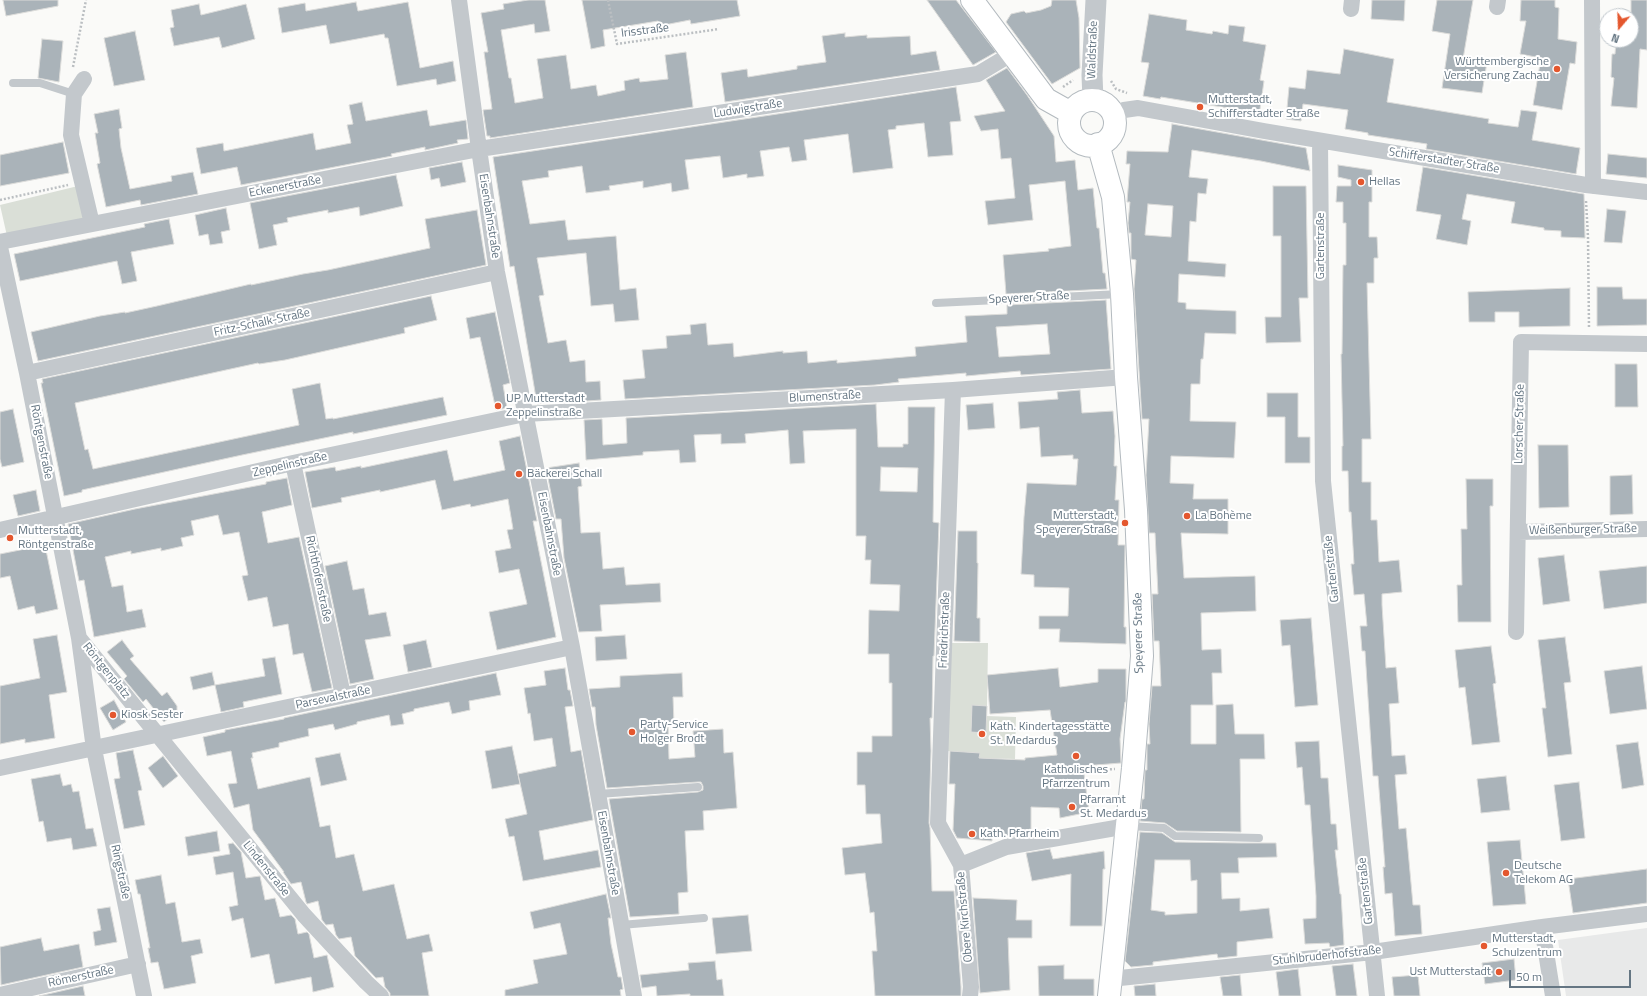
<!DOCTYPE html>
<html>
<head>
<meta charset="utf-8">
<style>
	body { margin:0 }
	#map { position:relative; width:1647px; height:996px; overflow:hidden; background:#fafaf8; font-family:"Titillium Web",sans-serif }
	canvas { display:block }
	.north { position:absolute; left:1599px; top:8px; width:40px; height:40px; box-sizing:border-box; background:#fff; border:1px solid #c1c8cd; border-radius:50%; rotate:199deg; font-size:11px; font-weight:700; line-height:16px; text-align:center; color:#657683 }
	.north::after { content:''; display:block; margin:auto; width:14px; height:18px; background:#e4572e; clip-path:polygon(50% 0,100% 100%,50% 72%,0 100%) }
	.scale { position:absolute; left:1509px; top:970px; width:122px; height:18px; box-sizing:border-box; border:2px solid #657683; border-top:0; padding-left:5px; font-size:12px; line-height:14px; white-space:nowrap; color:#657683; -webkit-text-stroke:3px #fff; paint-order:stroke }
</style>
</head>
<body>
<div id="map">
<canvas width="1647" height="996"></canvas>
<div class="north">N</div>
<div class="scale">50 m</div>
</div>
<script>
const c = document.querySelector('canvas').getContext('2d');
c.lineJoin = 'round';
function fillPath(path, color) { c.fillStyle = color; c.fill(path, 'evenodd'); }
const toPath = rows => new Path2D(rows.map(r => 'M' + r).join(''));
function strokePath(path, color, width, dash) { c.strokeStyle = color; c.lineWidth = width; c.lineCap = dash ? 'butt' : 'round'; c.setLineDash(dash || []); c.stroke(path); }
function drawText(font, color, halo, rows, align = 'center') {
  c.font = font + ' "Titillium Web",sans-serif'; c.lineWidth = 4; c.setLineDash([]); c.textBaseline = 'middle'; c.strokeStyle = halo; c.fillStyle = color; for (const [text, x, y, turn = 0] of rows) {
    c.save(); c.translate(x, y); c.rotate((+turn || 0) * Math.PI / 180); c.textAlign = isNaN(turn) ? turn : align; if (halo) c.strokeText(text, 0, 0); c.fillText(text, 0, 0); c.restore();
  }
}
fillPath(toPath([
	[1647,928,1647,996,1566,996,1558,940]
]), '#e8e9e9');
fillPath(toPath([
	[78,186,87,221,7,236,0,205],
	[949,643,988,643,987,706,972,705,971,732,986,733,986,716,1016,717,1015,759,979,758,979,753,947,751]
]), '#dadfd7');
const building = toPath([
	[3,0,58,0,58,6,6,16,3,0],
	[528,0,545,0,550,31,535,33,534,24,501,30,509,78,511,78,515,103,543,98,537,59,566,55,571,89,596,85,598,96,625,90,624,81,639,78,640,82,668,79,665,55,686,52,693,107,490,138,490,136,487,136,483,110,492,109,484,52,488,52,481,13,504,9,503,4,528,0],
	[582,0,737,0,740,16,691,24,690,20,659,26,658,21,603,30,605,46,591,49,582,0],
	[927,0,956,0,996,52,973,65,927,0],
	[1052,0,1076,0,1079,18,1080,68,1052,84,1006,22,1011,14,1024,11,1026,13,1041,10,1051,6,1052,0],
	[1372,0,1405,0,1404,21,1371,19,1372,0],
	[1437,0,1473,0,1463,59,1487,62,1482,93,1442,88,1450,34,1432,31,1437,0],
	[1521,0,1555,0,1555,7,1559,8,1558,39,1577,42,1575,64,1570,63,1562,110,1533,105,1541,58,1520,54,1526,21,1520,21,1521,0],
	[1631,0,1647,0,1647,50,1640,49,1637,108,1611,106,1614,78,1611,77,1612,54,1615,54,1616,40,1631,40,1631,0],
	[356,2,358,11,408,2,420,68,453,61,456,81,437,85,436,79,397,86,388,38,385,38,384,34,330,44,326,25,282,33,278,8,305,3,306,11,356,2],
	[199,4,201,15,246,4,255,39,222,48,219,37,174,46,170,28,174,27,171,10,199,4],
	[1149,14,1187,20,1186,30,1212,34,1213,31,1228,34,1229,25,1245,27,1243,41,1266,45,1260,80,1264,81,1259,116,1240,114,1240,110,1161,97,1160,99,1143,96,1149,63,1141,62,1149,14],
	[135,31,145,80,114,86,104,38,135,31],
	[845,33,845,37,867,35,867,38,910,36,911,55,936,51,940,70,725,102,721,73,747,69,748,77,797,69,797,66,826,62,822,36,845,33],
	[42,39,63,41,59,82,38,78,42,39],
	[1344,49,1394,59,1387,102,1489,119,1488,123,1518,127,1521,110,1537,112,1532,140,1580,148,1576,174,1426,149,1427,144,1368,135,1368,133,1345,129,1348,110,1303,104,1301,121,1286,119,1289,87,1305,89,1307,70,1340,74,1344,49],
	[1007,68,1027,95,1054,136,1056,162,1075,160,1078,190,1093,188,1097,228,1099,228,1103,273,1105,273,1107,289,1006,294,1003,255,1049,251,1048,249,1071,246,1065,181,1029,185,1033,220,988,225,985,201,1015,198,1011,158,1001,159,998,129,981,131,974,116,1005,111,986,80,1007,68],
	[956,87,961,121,950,122,953,155,928,157,924,123,896,126,896,129,888,130,893,168,853,173,848,134,804,140,807,160,792,162,789,147,760,151,764,176,747,178,747,174,723,178,720,156,685,160,689,189,672,192,671,183,643,188,643,181,609,186,610,190,586,193,582,166,548,171,549,177,522,181,530,224,565,220,568,240,616,236,620,290,636,288,639,320,615,322,613,304,591,306,586,253,537,258,544,295,539,296,548,343,566,340,570,362,585,360,586,382,600,381,601,400,573,402,573,399,537,404,514,266,510,267,493,157,956,87],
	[362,102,366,121,427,110,430,126,466,120,468,139,457,140,458,143,425,150,425,147,391,154,392,156,246,184,241,185,237,167,201,174,196,148,223,143,224,151,313,133,316,150,351,143,347,125,353,124,349,105,362,102],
	[119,109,122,128,119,129,121,148,130,189,172,181,171,176,193,172,198,194,141,205,140,200,106,207,97,164,100,163,95,133,98,133,94,114,119,109],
	[1172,124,1306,148,1310,171,1261,161,1192,150,1189,177,1208,179,1206,194,1198,193,1196,222,1190,221,1188,261,1226,264,1225,277,1179,274,1178,302,1186,303,1186,309,1236,311,1236,334,1205,333,1203,359,1201,359,1200,384,1191,384,1190,421,1236,422,1234,458,1171,456,1170,483,1194,484,1193,499,1228,499,1228,534,1181,533,1184,578,1255,576,1256,611,1201,613,1202,650,1221,649,1222,673,1212,673,1213,705,1191,705,1191,744,1216,744,1216,705,1233,704,1235,734,1264,734,1265,759,1240,759,1241,832,1177,831,1165,823,1140,821,1142,799,1144,799,1145,770,1147,770,1147,744,1150,744,1149,724,1152,686,1161,686,1159,641,1154,641,1152,594,1158,594,1155,533,1149,533,1146,475,1149,419,1142,419,1134,289,1136,260,1131,259,1131,233,1129,233,1128,223,1130,202,1127,202,1130,164,1126,164,1127,151,1168,152,1172,124],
	[1148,204,1173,206,1171,237,1145,235,1148,204],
	[63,142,69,173,0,186,0,155,63,142],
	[1608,154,1647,158,1647,178,1606,174,1608,154],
	[462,162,466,182,441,187,439,178,431,180,429,168,462,162],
	[1338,165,1372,170,1372,202,1369,202,1369,237,1377,237,1378,258,1374,258,1374,283,1367,283,1371,439,1362,439,1362,482,1371,482,1371,520,1377,520,1379,562,1399,560,1402,592,1382,594,1382,605,1386,668,1396,667,1399,703,1389,704,1392,756,1405,755,1407,774,1395,775,1399,829,1406,828,1413,905,1420,905,1422,934,1395,936,1392,893,1385,894,1383,867,1385,867,1378,776,1373,776,1365,651,1362,651,1360,626,1367,626,1364,594,1354,595,1351,564,1354,564,1351,512,1349,512,1348,471,1342,471,1342,446,1343,446,1341,354,1342,354,1343,265,1346,265,1346,223,1343,223,1343,202,1336,202,1337,186,1351,186,1351,180,1338,177,1338,165],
	[1423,167,1584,194,1585,238,1561,237,1561,231,1544,230,1544,228,1511,223,1515,202,1467,194,1462,219,1471,221,1467,245,1436,239,1441,215,1416,211,1423,167],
	[396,175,403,206,360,216,359,207,328,213,328,210,287,218,288,222,273,225,277,245,259,249,250,203,396,175],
	[1273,186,1306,186,1308,298,1299,298,1301,342,1266,343,1265,317,1281,317,1281,236,1273,236,1273,186],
	[226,208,230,230,221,232,223,243,210,245,208,234,199,236,195,215,226,208],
	[1607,209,1626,211,1622,243,1604,242,1607,209],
	[477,210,486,265,38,361,31,332,100,316,125,312,125,313,157,306,251,284,251,285,303,274,328,270,430,248,425,219,477,210],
	[169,219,174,244,131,252,137,281,122,284,117,261,20,281,14,254,145,227,144,224,169,219],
	[1597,287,1622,287,1623,299,1647,299,1647,325,1597,326,1597,287],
	[1570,288,1570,326,1519,327,1519,312,1495,312,1495,322,1469,322,1468,292,1570,288],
	[431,296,437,320,404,328,405,333,285,360,259,364,258,363,75,403,85,450,88,449,93,469,299,425,292,389,320,383,326,419,333,418,333,419,443,397,447,415,353,434,353,432,242,455,82,490,82,492,64,496,41,383,43,383,42,379,431,296],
	[1106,300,1111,369,1021,375,1020,371,966,376,966,373,898,379,899,382,875,385,625,399,623,380,645,378,642,350,667,348,666,336,691,334,690,325,706,323,708,345,733,343,734,357,783,351,783,353,807,351,808,363,837,360,837,363,916,356,915,347,967,342,965,316,1007,314,1007,305,1106,300],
	[1047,324,1050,354,999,357,996,327,1047,324],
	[495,312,510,383,503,385,507,408,496,410,480,337,470,339,466,318,495,312],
	[1615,364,1637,364,1638,407,1615,407,1615,364],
	[1080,390,1082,413,1113,411,1115,436,1114,466,1117,466,1115,500,1119,500,1118,545,1125,545,1124,627,1126,627,1126,644,1059,642,1060,629,1039,629,1039,616,1068,616,1069,588,1034,587,1034,575,1021,574,1024,517,1027,483,1076,485,1078,459,1073,459,1073,455,1041,457,1039,427,1020,429,1018,402,1058,399,1057,392,1080,390],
	[1267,393,1298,393,1298,437,1310,437,1310,463,1285,463,1285,417,1267,417,1267,393],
	[993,403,995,428,968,430,966,405,993,403],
	[876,404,878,447,903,447,903,444,908,444,908,407,935,407,933,522,939,523,934,656,933,656,932,718,930,718,931,751,929,823,930,828,932,891,954,891,961,987,961,996,875,996,872,951,877,951,874,912,870,913,865,873,845,875,842,848,882,843,880,814,866,814,865,785,857,785,857,752,872,752,872,736,892,736,892,683,889,683,889,654,868,654,869,610,899,611,900,585,870,584,871,560,865,560,866,536,856,536,856,429,803,431,805,463,790,464,788,430,745,434,746,443,721,444,721,434,694,435,696,462,680,463,679,450,643,452,643,455,586,460,584,420,602,419,603,445,627,443,626,418,876,404],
	[881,467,918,468,917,492,880,491,881,467],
	[13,409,24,462,2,467,0,459,0,412,13,409],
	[520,436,537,521,533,521,556,637,497,650,489,612,527,604,519,569,499,573,495,551,511,548,507,530,513,529,508,499,471,507,470,504,442,510,435,480,380,492,380,490,341,498,342,502,312,508,305,472,335,467,336,471,361,466,361,468,447,450,454,481,505,470,499,441,520,436],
	[1538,445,1568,445,1569,507,1539,508,1538,445],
	[579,463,582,486,578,487,581,533,600,532,603,569,624,567,626,585,660,583,661,602,600,605,602,631,579,632,564,558,561,519,556,519,546,468,579,463],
	[1632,475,1633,514,1610,515,1610,476,1632,475],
	[287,478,292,505,262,512,268,543,299,537,332,688,312,692,303,653,293,655,288,624,273,627,267,597,248,601,242,576,248,575,239,532,223,535,218,515,191,521,194,535,181,538,183,546,161,551,161,548,131,554,131,551,105,557,112,587,123,585,127,612,142,609,146,627,94,637,84,580,79,581,68,524,135,509,266,484,266,482,287,478],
	[1466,479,1493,479,1493,506,1490,506,1491,622,1458,622,1457,585,1462,585,1461,529,1467,529,1466,479],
	[36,490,40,511,18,516,13,495,36,490],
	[958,531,977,531,977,563,978,563,977,618,980,618,980,642,954,641,958,531],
	[45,545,58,609,36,614,34,606,18,610,10,576,0,578,0,554,45,545],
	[1564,555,1570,601,1543,605,1538,558,1564,555],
	[347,561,353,590,364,588,369,615,386,612,391,636,365,640,374,679,350,684,325,566,347,561],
	[1647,566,1647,603,1604,609,1599,571,1647,566],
	[1311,618,1318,705,1295,707,1290,645,1282,646,1280,620,1311,618],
	[57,635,67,692,49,695,55,738,25,743,25,739,0,744,0,686,40,678,33,639,57,635],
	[625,635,627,659,596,661,595,637,625,635],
	[1565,637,1571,682,1564,683,1572,754,1548,757,1542,708,1546,708,1538,640,1565,637],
	[122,640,134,656,130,659,162,696,167,692,177,706,177,711,164,722,146,699,143,702,124,679,127,676,107,652,122,640],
	[426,640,432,667,408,672,403,645,426,640],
	[1491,646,1496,683,1493,684,1500,742,1472,745,1465,687,1459,688,1455,650,1491,646],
	[275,657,282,694,243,702,244,707,221,712,215,685,265,676,262,659,275,657],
	[1642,666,1647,709,1610,714,1604,671,1642,666],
	[565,668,568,690,570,690,573,706,565,707,571,752,581,750,593,820,539,831,544,860,598,850,601,867,523,881,514,836,509,837,505,819,527,814,518,774,556,766,552,738,534,741,530,713,528,714,524,688,546,685,544,671,565,668],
	[1058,668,1060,687,1098,682,1098,669,1126,669,1126,702,1125,702,1120,739,1121,763,1083,766,1089,812,1060,818,1059,808,1031,807,1031,833,1016,836,992,835,992,841,957,838,953,830,955,784,949,784,950,751,980,753,979,758,1025,760,1025,758,1057,755,1050,710,990,714,987,675,1058,668],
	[212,672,215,685,193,690,190,677,212,672],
	[496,673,501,695,469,701,470,710,452,714,449,702,414,709,414,711,402,714,404,724,391,726,389,715,357,722,357,724,335,730,333,724,308,729,309,736,279,743,279,747,252,753,253,758,251,758,258,789,310,777,320,827,330,825,336,858,354,854,363,891,394,884,407,939,429,934,433,951,422,953,429,996,390,996,390,993,385,987,383,977,376,978,355,956,351,937,339,939,336,935,333,924,326,925,322,920,318,901,307,904,306,902,301,882,291,884,283,872,284,872,253,830,249,804,234,808,228,784,237,783,231,751,207,756,203,737,225,732,225,730,284,719,284,718,496,673],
	[682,673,683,697,673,697,674,724,668,724,669,759,695,757,693,731,723,729,724,753,733,752,737,808,703,811,704,830,685,831,688,892,678,893,679,914,630,917,609,799,698,792,703,790,703,786,701,782,698,782,607,788,596,725,595,707,592,707,589,689,620,687,620,676,682,673],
	[114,700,126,722,113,730,100,708,114,700],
	[972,705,987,706,986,733,971,732,972,705],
	[1319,741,1321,778,1328,778,1331,824,1336,824,1338,850,1335,850,1340,894,1341,894,1344,945,1330,947,1329,943,1305,944,1303,919,1316,918,1316,896,1310,805,1305,805,1302,767,1297,768,1295,742,1319,741],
	[1638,742,1644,785,1622,789,1616,745,1638,742],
	[512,746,520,784,492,789,485,751,512,746],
	[133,750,142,790,138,791,145,825,124,829,114,779,120,778,116,753,133,750],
	[340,753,347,780,321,786,315,758,340,753],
	[163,756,178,776,163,788,148,768,163,756],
	[60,774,63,786,71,784,73,792,79,791,86,829,93,828,97,846,73,850,71,838,47,842,43,821,39,822,31,779,60,774],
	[1506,776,1510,810,1481,813,1477,779,1506,776],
	[1579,782,1585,838,1561,841,1554,785,1579,782],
	[217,831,220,851,188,856,185,837,217,831],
	[1140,832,1162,833,1175,842,1241,843,1276,843,1277,857,1238,858,1239,873,1221,873,1222,899,1240,898,1240,911,1269,908,1273,938,1237,942,1237,956,1218,958,1217,954,1153,962,1153,965,1131,967,1125,961,1140,832],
	[1155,860,1190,860,1191,881,1197,880,1197,913,1165,915,1165,912,1151,910,1155,860],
	[1520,840,1526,904,1493,906,1487,842,1520,840],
	[233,843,241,852,246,878,260,876,265,900,275,898,280,917,291,915,295,919,298,934,307,932,309,934,314,958,327,955,334,987,313,992,311,977,275,984,269,954,251,958,243,918,232,921,229,907,238,905,233,872,216,875,213,857,230,854,228,844,233,843],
	[1050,849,1053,859,1104,851,1105,869,1103,869,1102,926,1070,926,1071,874,1032,881,1026,853,1050,849],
	[1647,869,1647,903,1573,913,1568,879,1647,869],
	[161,875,166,904,175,902,182,942,200,939,203,953,191,956,196,983,164,989,158,962,151,963,148,948,150,948,140,894,138,894,135,880,161,875],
	[606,894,611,918,608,918,611,944,618,977,621,977,623,989,620,990,621,996,505,996,505,990,538,983,533,960,567,954,560,923,534,929,530,912,606,894],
	[973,898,1017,900,1016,920,1032,920,1032,938,1008,938,1010,990,980,993,973,898],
	[110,907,117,942,95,946,93,932,101,930,97,909,110,907],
	[748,915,752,951,716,954,712,918,748,915],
	[41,938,44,951,79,944,83,967,1,985,0,947,41,938],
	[1514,959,1516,980,1485,984,1482,963,1514,959],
	[715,961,717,980,722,979,724,996,690,996,690,994,657,996,656,986,642,988,640,975,689,970,688,963,715,961],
	[1353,964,1357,996,1336,996,1332,966,1353,964],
	[1064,965,1064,979,1094,979,1094,996,1039,996,1038,966,1064,965],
	[1298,969,1301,996,1279,996,1276,972,1298,969],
	[1240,975,1242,996,1223,996,1220,977,1240,975],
	[1418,975,1420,996,1394,996,1392,977,1418,975],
	[1155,984,1156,996,1135,996,1134,986,1155,984],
	[83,986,85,996,39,996,83,986]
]);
fillPath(building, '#aab3b9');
strokePath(building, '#dcdcda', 1);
const secondary = toPath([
	[972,0,1046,99,1071,113],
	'1069 123a23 23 0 1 1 46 0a23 23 0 1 1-46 0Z',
	[1098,144,1113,197,1122,294,1126,377,1136,510,1142,656,1133,768,1109,996]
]);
strokePath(secondary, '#b3babf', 24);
strokePath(toPath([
	[608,0,617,44,719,29],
	[73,67,86,0],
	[1111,81,1116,89,1127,93],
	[1063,87,1073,80],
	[0,200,68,185],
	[1586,201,1588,237,1589,328],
	[1082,767,1082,771,1115,769]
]), '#bbbfc2', 2.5, [2, 2]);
strokePath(toPath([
	[13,83,40,83,74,94],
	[936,303,1121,294],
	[598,794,698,787],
	[1128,826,1164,828,1175,836,1259,838],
	[621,925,704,918]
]), '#c3c8cc', 8);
strokePath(toPath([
	[459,0,479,149,497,272,572,647,634,996],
	[1592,0,1593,186],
	[1497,7,1498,0],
	[1351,9,1352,0],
	[84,79,74,94,71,135,92,224],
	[1113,115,1124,110,1138,108,1264,131,1586,185,1647,192],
	[1320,141,1323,481,1377,996],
	[0,242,479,149,978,74,1013,53],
	[0,247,27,373,79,638,94,749,144,996],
	[27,373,497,272],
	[953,390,938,823,961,865],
	[293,463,343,695],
	[0,530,293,463,525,414,953,390,1126,377],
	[1518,532,1647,529],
	[1516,632,1521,342,1647,344],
	[79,638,304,915,366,982,381,996],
	[0,768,572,647],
	[1542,927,1553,996],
	[1110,979,1373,952,1542,927,1647,914],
	[0,995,138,964],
	[970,996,971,987,961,865,1006,847,1127,826]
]), '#c3c8cc', 16);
strokePath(toPath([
	[1093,100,1092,75,1096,0]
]), '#c3c8cc', 21);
strokePath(secondary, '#fff', 22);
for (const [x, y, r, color] of [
	[1557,69,4,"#e4572e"],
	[1200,107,4,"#e4572e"],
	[1361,182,4,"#e4572e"],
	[498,406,4,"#e4572e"],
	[519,474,4,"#e4572e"],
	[1187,516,4,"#e4572e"],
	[1125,523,4,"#e4572e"],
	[10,538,4,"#e4572e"],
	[113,715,4,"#e4572e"],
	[632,732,4,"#e4572e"],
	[982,734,4,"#e4572e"],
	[1076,756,4,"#e4572e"],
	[1072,807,4,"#e4572e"],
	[972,834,4,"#e4572e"],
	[1506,873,4,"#e4572e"],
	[1484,946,4,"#e4572e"],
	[1499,972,4,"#e4572e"]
]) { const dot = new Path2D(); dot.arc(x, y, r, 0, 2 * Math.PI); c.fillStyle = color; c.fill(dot); strokePath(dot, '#fff', 1.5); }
drawText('12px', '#657683', '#fff', [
	["Irisstraße",645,31,-7],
	["Waldstraße",1093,50,-88],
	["Ludwigstraße",748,109,-9],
	["Schifferstadter Straße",1444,161,9],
	["Eckenerstraße",285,187,-11],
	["Eisenbahnstraße",489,216,81],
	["Gartenstraße",1321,246,-90],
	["Speyerer Straße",1029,298,-3],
	["Fritz-Schalk-Straße",262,323,-12],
	["Blumenstraße",825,397,-3],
	["Lorscher Straße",1520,424,-89],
	["Röntgenstraße",41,442,79],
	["Zeppelinstraße",290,465,-13],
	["Weißenburger Straße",1583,530,-1],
	["Eisenbahnstraße",549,534,79],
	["Gartenstraße",1332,569,-96],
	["Richthofenstraße",318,579,78],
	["Friedrichstraße",945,630,-88],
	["Speyerer Straße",1139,633,-91],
	["Röntgenplatz",106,671,51],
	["Parsevalstraße",333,698,-12],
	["Eisenbahnstraße",608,853,80],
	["Lindenstraße",266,869,51],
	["Ringstraße",120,872,78],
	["Gartenstraße",1366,891,-96],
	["Obere Kirchstraße",965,917,-95],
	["Stuhlbruderhofstraße",1327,956,-6],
	["Römerstraße",81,977,-12]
]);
drawText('12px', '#657683', '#fff', [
	["Württembergische",1549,62,"right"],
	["Versicherung Zachau",1549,76,"right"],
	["Mutterstadt,",1208,100],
	["Schifferstadter Straße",1208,114],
	["Hellas",1369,182],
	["UP Mutterstadt",506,399],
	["Zeppelinstraße",506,413],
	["Bäckerei Schall",527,474],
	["Mutterstadt,",1117,516,"right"],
	["Speyerer Straße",1117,530,"right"],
	["La Bohème",1195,516],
	["Mutterstadt,",18,531],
	["Röntgenstraße",18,545],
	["Kiosk Sester",121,715],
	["Party-Service",640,725],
	["Holger Brodt",640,739],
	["Kath. Kindertagesstätte",990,727],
	["St. Medardus",990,741],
	["Katholisches",1076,770,"center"],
	["Pfarrzentrum",1076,784,"center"],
	["Pfarramt",1080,800],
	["St. Medardus",1080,814],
	["Kath. Pfarrheim",980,834],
	["Deutsche",1514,866],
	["Telekom AG",1514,880],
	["Mutterstadt,",1492,939],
	["Schulzentrum",1492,953],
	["Ust Mutterstadt",1491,972,"right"]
], 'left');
</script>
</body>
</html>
